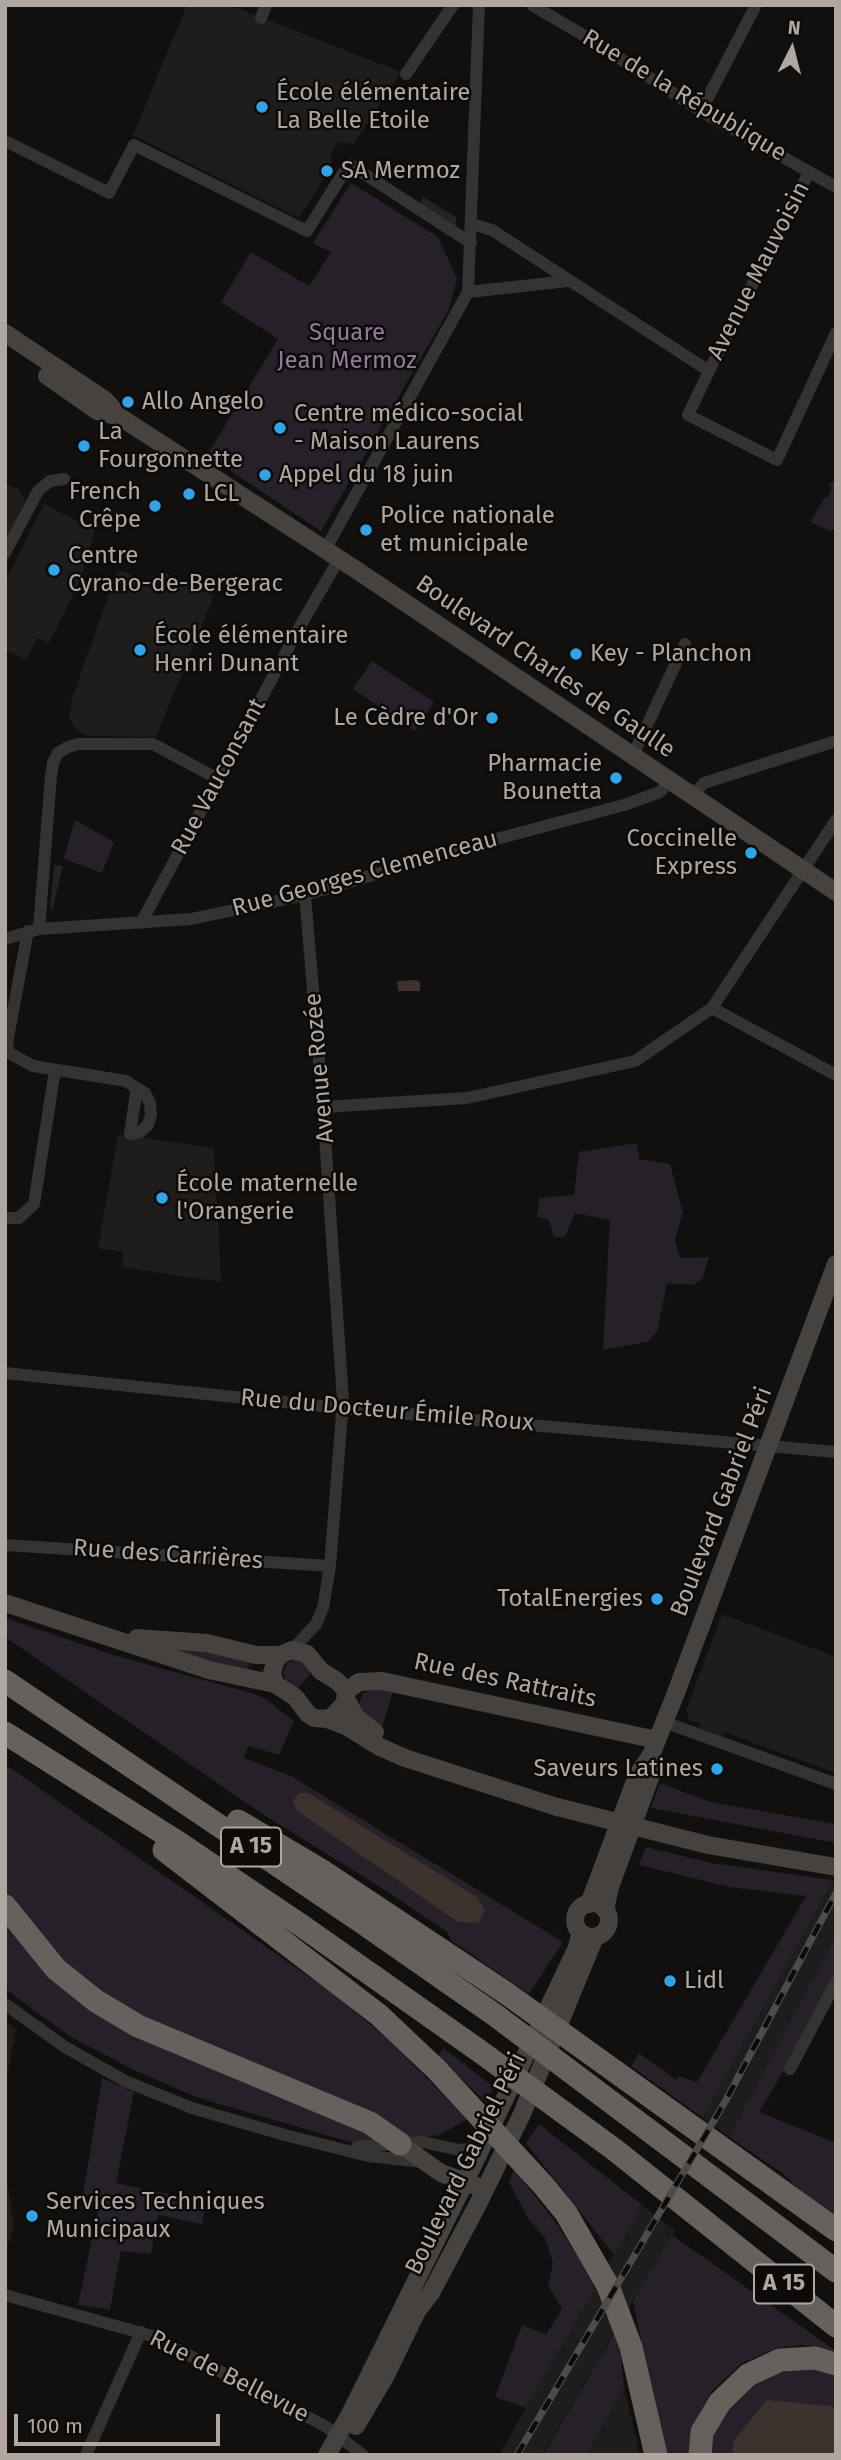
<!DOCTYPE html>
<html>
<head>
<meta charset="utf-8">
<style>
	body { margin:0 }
	#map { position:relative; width:841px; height:2460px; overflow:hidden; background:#11100f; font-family:"Fira Sans",sans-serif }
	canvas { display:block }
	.frame { position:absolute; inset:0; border:7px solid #b1a7a1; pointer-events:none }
	.north { position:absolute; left:757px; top:14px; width:70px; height:70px; -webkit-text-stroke:5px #0c0b0a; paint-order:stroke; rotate:6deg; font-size:19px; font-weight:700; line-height:28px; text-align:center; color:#b1a7a1 }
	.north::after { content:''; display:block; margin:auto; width:24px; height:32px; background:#b1a7a1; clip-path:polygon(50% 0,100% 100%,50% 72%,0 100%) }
	.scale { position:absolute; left:14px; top:2414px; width:206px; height:32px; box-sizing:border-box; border:4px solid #b1a7a1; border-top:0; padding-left:9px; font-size:21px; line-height:24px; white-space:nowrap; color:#b1a7a1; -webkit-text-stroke:5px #0c0b0a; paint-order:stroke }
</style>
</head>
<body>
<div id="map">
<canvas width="841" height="2460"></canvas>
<div class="frame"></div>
<div class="north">N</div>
<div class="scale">100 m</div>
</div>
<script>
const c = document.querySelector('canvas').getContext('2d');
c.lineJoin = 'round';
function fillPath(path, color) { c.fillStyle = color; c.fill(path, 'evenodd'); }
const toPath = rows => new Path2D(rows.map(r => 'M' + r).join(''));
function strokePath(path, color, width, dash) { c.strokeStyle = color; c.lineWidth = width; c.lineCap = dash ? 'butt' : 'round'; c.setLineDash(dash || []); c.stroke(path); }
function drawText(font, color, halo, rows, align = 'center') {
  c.font = font + ' "Fira Sans",sans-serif'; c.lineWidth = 5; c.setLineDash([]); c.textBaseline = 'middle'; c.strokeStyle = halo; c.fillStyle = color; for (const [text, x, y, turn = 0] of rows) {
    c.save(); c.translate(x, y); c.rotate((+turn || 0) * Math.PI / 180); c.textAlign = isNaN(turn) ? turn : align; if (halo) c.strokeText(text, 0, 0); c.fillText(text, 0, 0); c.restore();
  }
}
fillPath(toPath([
	[187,5,229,5,401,72,354,144,338,142,331,155,331,167,299,218,133,135],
	[5,484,20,490,25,501,5,541],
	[44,504,95,530,81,579,49,643,37,638,27,660,5,650,5,582],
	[117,571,122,571,154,585,161,571,214,595,156,737,88,736,76,730,69,718,73,696],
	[118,1134,214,1148,221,1282,122,1267,123,1252,98,1248],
	[722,1614,836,1657,836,1773,724,1732,722,1736,700,1728,701,1724,689,1720,686,1711],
	[833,1880,836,1880,836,1936,729,2137,703,2118],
	[5,2020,16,2030,5,2087],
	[5,2164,14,2227,5,2253],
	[642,2205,675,2230,542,2455,499,2455],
	[624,2387,640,2455,586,2455]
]), '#1e1d1c');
fillPath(toPath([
	[351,183,438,237,457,279,448,311,321,531,207,455,278,339,221,302,251,252,309,286,331,252,313,243],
	[423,197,456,217,456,229,419,204],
	[836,476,836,529,830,531,810,522,825,497,827,498,832,488,828,484,832,483],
	[372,661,434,702,415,731,353,689],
	[75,820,114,842,102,873,64,859],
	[54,865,63,866,52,911,50,908],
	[637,1143,639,1159,670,1164,683,1212,675,1241,680,1258,709,1257,702,1279,694,1285,667,1283,657,1332,647,1342,603,1350,610,1220,575,1213,565,1237,554,1237,549,1220,537,1217,539,1198,574,1195,579,1152],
	[5,1618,116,1656,255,1694,267,1700,294,1721,279,1755,248,1746,244,1758,291,1776,563,1942,529,1994,452,1941,448,1933,388,1892,261,1813,5,1637],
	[143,1643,251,1657,247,1673],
	[297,1659,305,1662,311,1673,297,1689,286,1683,283,1672,287,1663],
	[376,1689,393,1692,382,1727,361,1715,359,1705,363,1693],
	[5,1764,335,1995,389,2040,467,2119,440,2135,360,2145,196,2097,134,2070,71,2037,16,1997,5,1988],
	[660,1783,710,1802,836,1824,836,1843,651,1808],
	[646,1847,711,1863,833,1880,703,2118,631,2066,639,2053,676,2080,678,2076,697,2082,806,1896,730,1887,639,1865],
	[836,1936,836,1978,816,2017,759,2112,836,2143,836,2218,805,2196,785,2175,729,2137],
	[443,2048,494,2087,486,2102,438,2057],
	[102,2078,134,2092,116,2183,206,2202,202,2224,158,2215,151,2254,121,2251,110,2310,78,2305,100,2201,83,2195],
	[539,2124,642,2205,614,2255,526,2143],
	[514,2169,556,2223,581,2262,595,2288,526,2408,495,2397,522,2325,546,2335,562,2309,548,2285,553,2263,545,2238,529,2220,509,2182],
	[672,2235,836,2351,802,2345,777,2348,742,2363,712,2391,693,2428,689,2455,665,2455,633,2301],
	[614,2334,621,2356,624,2387,586,2455,543,2455],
	[803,2366,836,2373,836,2455,709,2455,710,2445,721,2415,746,2386,772,2372]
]), '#262028');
fillPath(toPath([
	[417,980,420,983,420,991,398,991,397,981],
	[299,1793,308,1793,477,1897,485,1911,478,1923,458,1922,296,1810,293,1801],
	[767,2400,831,2406,836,2410,836,2455,733,2455,733,2441]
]), '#3e322f');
strokePath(toPath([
	[532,5,590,39,701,111,836,187],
	[261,18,266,5],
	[406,74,453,5],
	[701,111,756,5],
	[5,141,109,193,134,145,307,231,349,164,471,243],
	[472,224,492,230,709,371,809,172],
	[468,292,568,281],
	[709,371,688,415,777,460,836,333],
	[325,550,468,292,479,5],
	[5,553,38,491,50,481,64,479],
	[633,755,685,644],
	[693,795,704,783,836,741],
	[141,923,299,628,339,559],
	[39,929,51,776,53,763,58,753,68,747,78,744,153,744,218,779],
	[28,931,7,1043,9,1053,33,1066,126,1081,135,1087,145,1093,150,1103,151,1115,148,1125,140,1132,130,1134,136,1094,135,1087],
	[5,939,39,929,191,919,305,895,478,844,624,805,660,792,670,780],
	[712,1008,836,1075],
	[323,1107,467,1098,635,1061,712,1008,836,820],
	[5,1218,19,1218,34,1204,55,1070],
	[5,1373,350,1409,836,1452],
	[5,1545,330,1566],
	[292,1650,316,1624,323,1608,330,1566,343,1401,323,1107,305,895],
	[664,1722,836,1784],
	[5,2004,65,2047,125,2081,192,2108,285,2135,368,2156,423,2162],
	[790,2069,836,1982],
	[357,2147,423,2142,459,2150,469,2149,484,2138],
	[5,2295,152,2336,325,2426,363,2455],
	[86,2455,141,2332]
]), '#353331', 12);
strokePath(toPath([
	[5,333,105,400,120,417,355,569,836,892],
	[47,376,97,411,120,417],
	[5,1603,209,1670,275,1684],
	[137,1638,207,1643,256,1655,280,1655],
	[292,1650,307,1654,321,1671,337,1681,345,1689,346,1696,344,1704,333,1716,327,1719,314,1718,308,1714,295,1697,275,1684,272,1673,275,1662,280,1655,292,1650],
	[345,1692,359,1682,382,1681,657,1740],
	[346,1699,356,1717,375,1732],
	[327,1719,346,1726,380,1747,405,1758,557,1807,708,1845,836,1867],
	'575 1920a17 17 0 1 1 34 0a17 17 0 1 1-34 0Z',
	[589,1904,637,1776,651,1755,674,1698,836,1264],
	[605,1910,610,1887,650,1778,651,1757],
	[400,2144,441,2173,474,2185],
	[356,2426,385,2377,417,2311,431,2293,478,2204,522,2114,595,1937],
	[327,2455,349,2416,465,2182,576,1950,581,1933]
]), '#45423f', 18);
strokePath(toPath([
	[5,1681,363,1923,495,2015,836,2271],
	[5,1733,179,1843,305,1928,478,2050,615,2150,836,2326],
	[238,1821,324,1872,506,1993,836,2230],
	[164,1850,379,2015,436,2069,544,2186,566,2213,608,2286,631,2347,656,2455],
	[5,1906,56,1969,96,2001,138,2026,370,2123,400,2144],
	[700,2455,702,2432,720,2402,748,2375,780,2360,815,2358,836,2364]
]), '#66615d', 23);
const rail = toPath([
	[517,2455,726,2100,836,1893]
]);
strokePath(rail, '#4e4b48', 7);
strokePath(rail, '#0c0b0a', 4.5, [13]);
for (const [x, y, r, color] of [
	[262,107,7,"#32a4e6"],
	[327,171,7,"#32a4e6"],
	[128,402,7,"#32a4e6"],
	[280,428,7,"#32a4e6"],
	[84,446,7,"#32a4e6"],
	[265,475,7,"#32a4e6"],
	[189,494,7,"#32a4e6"],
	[155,506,7,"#32a4e6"],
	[366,530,7,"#32a4e6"],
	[54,570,7,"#32a4e6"],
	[140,650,7,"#32a4e6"],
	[576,654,7,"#32a4e6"],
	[492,718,7,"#32a4e6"],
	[616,778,7,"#32a4e6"],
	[751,853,7,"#32a4e6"],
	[162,1198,7,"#32a4e6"],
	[657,1599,7,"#32a4e6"],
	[717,1769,7,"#32a4e6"],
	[670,1981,7,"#32a4e6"],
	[32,2216,7,"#32a4e6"]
]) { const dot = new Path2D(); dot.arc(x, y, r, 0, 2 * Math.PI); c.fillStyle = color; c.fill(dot); strokePath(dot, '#0c0b0a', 2.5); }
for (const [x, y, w] of [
	[251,1847,60],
	[784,2284,60]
]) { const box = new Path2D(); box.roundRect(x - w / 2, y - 19.5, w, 39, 5); c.fillStyle = '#0c0b0a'; c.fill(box); strokePath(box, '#b1a7a1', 2); }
drawText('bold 23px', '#b1a7a1', null, [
	["A 15",251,1847],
	["A 15",784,2284]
]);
drawText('24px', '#b1a7a1', '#0c0b0a', [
	["École élémentaire",276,93],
	["La Belle Etoile",276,121],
	["SA Mermoz",341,171],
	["Allo Angelo",142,402],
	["Centre médico-social",294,414],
	["- Maison Laurens",294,442],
	["La",98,432],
	["Fourgonnette",98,460],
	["Appel du 18 juin",279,475],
	["French",141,492,"right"],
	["Crêpe",141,520,"right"],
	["LCL",203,494],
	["Police nationale",380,516],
	["et municipale",380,544],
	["Centre",68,556],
	["Cyrano-de-Bergerac",68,584],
	["École élémentaire",154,636],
	["Henri Dunant",154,664],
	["Key - Planchon",590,654],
	["Le Cèdre d'Or",478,718,"right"],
	["Pharmacie",602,764,"right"],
	["Bounetta",602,792,"right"],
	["Coccinelle",737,839,"right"],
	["Express",737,867,"right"],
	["École maternelle",176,1184],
	["l'Orangerie",176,1212],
	["TotalEnergies",643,1599,"right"],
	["Saveurs Latines",703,1769,"right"],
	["Lidl",684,1981],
	["Services Techniques",46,2202],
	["Municipaux",46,2230]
], 'left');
drawText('24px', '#b1a7a1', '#0c0b0a', [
	["Rue de la République",684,96,31],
	["Avenue Mauvoisin",759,271,-63],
	["Boulevard Charles de Gaulle",545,667,34],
	["Rue Vauconsant",219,777,-62],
	["Rue Georges Clemenceau",365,874,-15],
	["Avenue Rozée",320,1068,-95],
	["Rue du Docteur Émile Roux",387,1411,5],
	["Boulevard Gabriel Péri",722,1502,-69],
	["Rue des Carrières",168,1555,4],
	["Rue des Rattraits",505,1681,12],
	["Boulevard Gabriel Péri",466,2164,-64],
	["Rue de Bellevue",229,2377,27]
]);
drawText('24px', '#93799b', '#0c0b0a', [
	["Square",347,333],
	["Jean Mermoz",347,361]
]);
</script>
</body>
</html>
